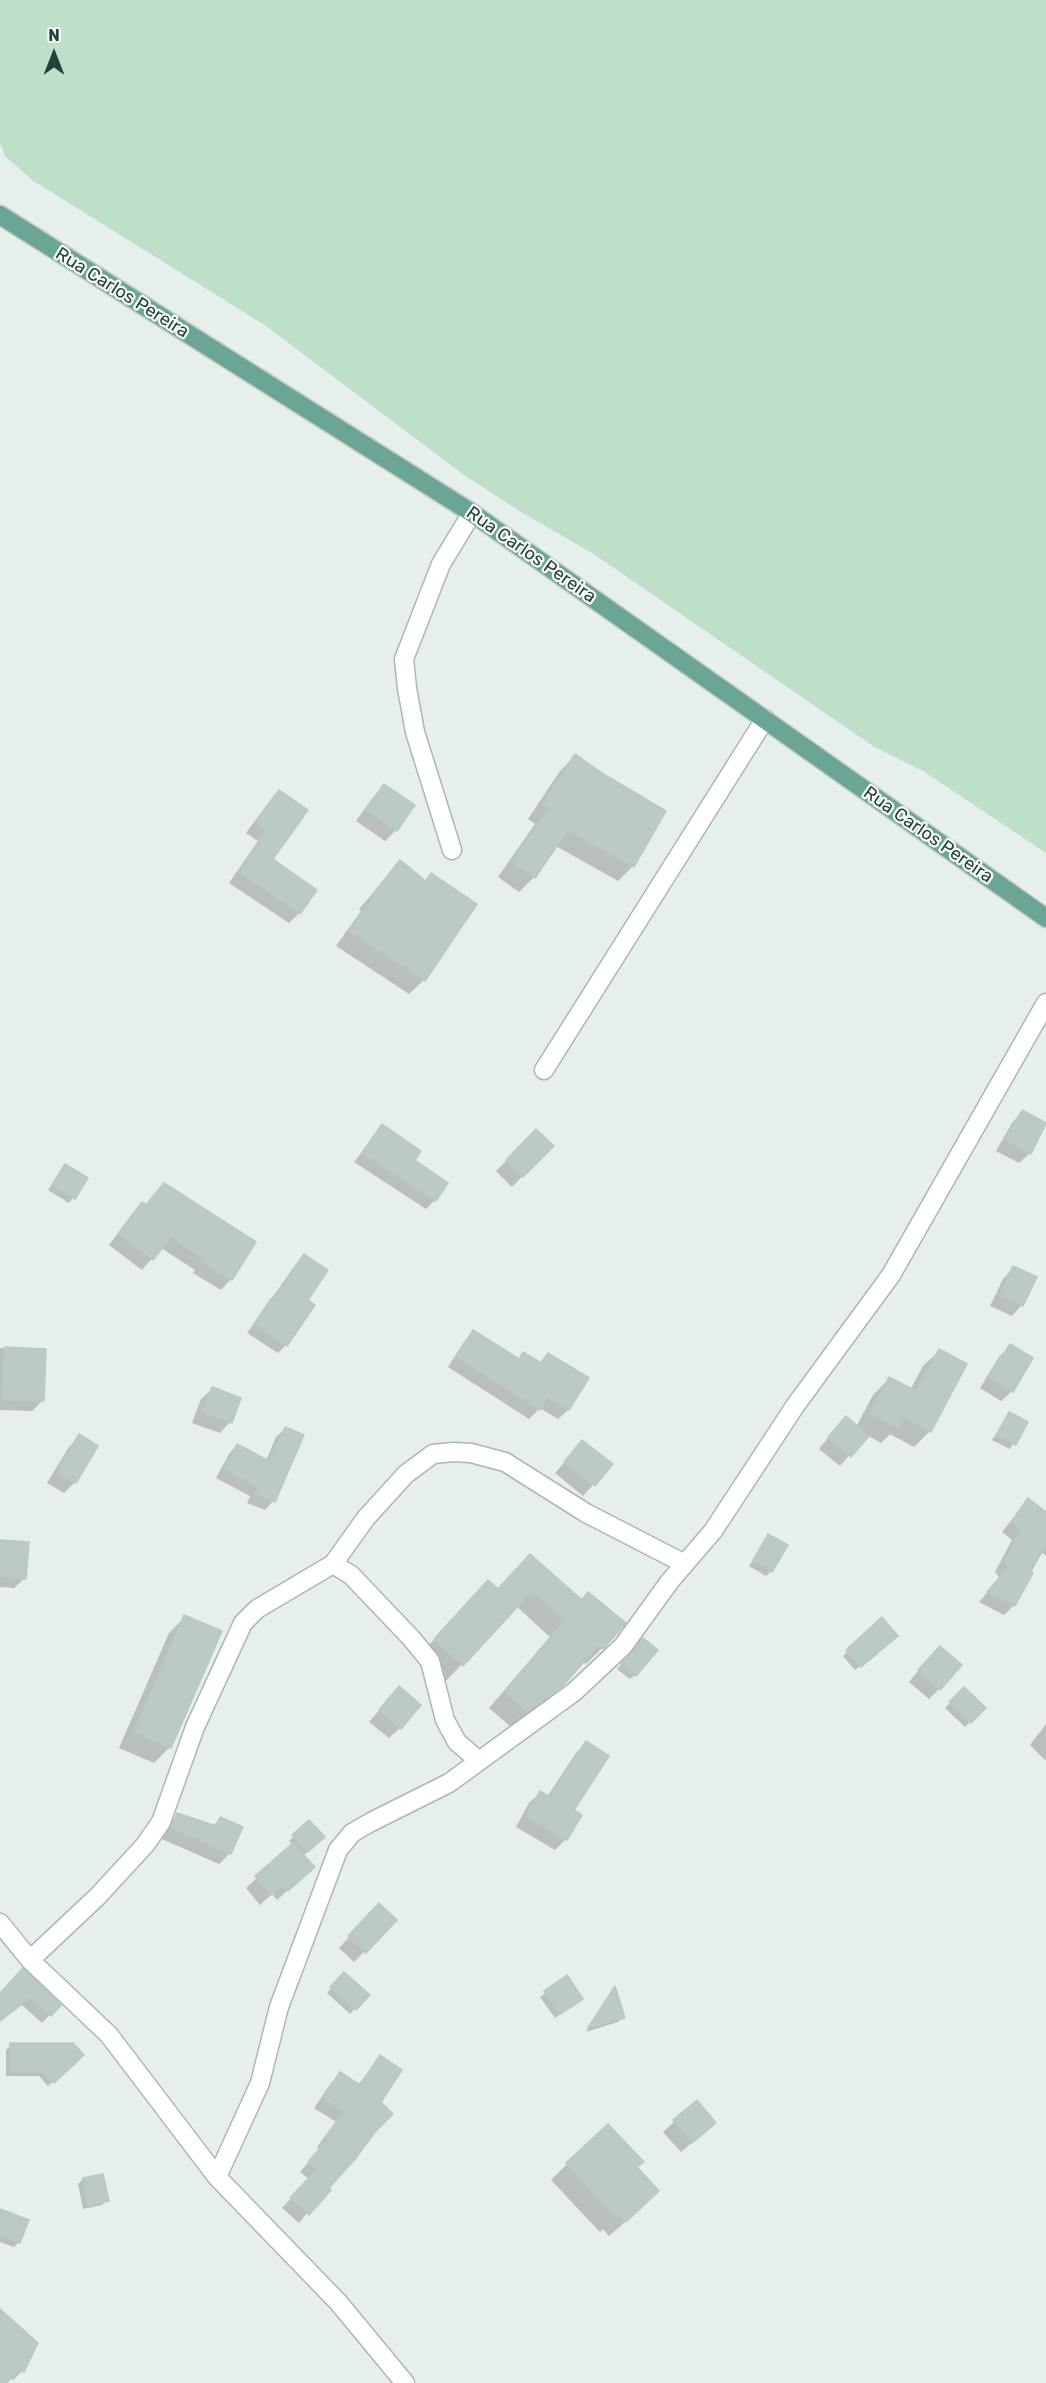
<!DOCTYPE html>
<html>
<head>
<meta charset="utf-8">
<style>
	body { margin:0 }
	#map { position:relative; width:1046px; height:2383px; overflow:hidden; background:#e6efeb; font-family:Rubik,sans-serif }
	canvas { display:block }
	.north { position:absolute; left:24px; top:24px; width:60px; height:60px; -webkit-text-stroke:4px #f7fbf9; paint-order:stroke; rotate:0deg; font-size:16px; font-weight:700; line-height:24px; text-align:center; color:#24423a }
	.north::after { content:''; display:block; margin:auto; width:21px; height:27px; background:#24423a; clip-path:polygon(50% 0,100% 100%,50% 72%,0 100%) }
</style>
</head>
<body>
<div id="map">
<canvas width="1046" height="2383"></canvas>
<div class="north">N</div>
</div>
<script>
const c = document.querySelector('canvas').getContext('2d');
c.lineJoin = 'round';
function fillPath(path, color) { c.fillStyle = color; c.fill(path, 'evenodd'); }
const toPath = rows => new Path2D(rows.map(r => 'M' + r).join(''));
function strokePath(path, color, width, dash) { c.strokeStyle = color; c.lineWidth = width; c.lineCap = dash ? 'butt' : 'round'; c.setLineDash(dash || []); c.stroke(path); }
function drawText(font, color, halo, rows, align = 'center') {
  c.font = font + ' Rubik,sans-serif'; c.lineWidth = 4.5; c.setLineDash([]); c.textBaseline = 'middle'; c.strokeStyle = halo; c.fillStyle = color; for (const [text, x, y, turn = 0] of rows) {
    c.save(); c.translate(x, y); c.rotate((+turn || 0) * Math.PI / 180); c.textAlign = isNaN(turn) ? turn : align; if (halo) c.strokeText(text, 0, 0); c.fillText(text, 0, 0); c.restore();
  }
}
fillPath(toPath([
	[0,0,1046,0,1046,853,923,771,873,746,592,553,521,512,464,475,266,326,32,180,5,156,0,143]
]), '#bfe0c8');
fillPath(toPath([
	[575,756,633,866,618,881,556,846,534,877,519,892,498,877,535,824,528,819,560,771],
	[384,786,413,806,396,830,385,841,356,821,374,796],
	[279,791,271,860,299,913,289,923,229,883,258,841,246,833,269,802],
	[400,862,425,882,432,875,424,980,409,994,336,946,361,911,359,909],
	[1022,1112,1046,1124,1030,1153,1019,1163,996,1151,1012,1123],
	[382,1126,413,1160,435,1200,426,1209,354,1162],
	[536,1131,552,1146,512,1187,496,1171],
	[65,1165,86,1179,69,1203,48,1190],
	[164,1185,231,1279,221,1290,193,1273,195,1270,161,1248,142,1270,109,1245,132,1214,142,1204,145,1206],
	[304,1256,306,1301,286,1345,278,1353,247,1333,296,1264],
	[1013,1268,1022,1305,1012,1316,990,1306,1003,1279],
	[473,1332,518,1360,524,1354,539,1363,548,1355,587,1379,568,1410,558,1419,540,1408,529,1419,448,1367,464,1342],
	[1010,1346,1012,1391,1001,1401,980,1388,999,1357],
	[0,1348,44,1350,42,1401,32,1411,0,1410],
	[939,1351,930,1431,914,1447,890,1434,881,1443,867,1435,840,1466,819,1449,835,1429,856,1427,873,1395,889,1379,910,1390,923,1366],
	[212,1389,239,1399,230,1422,220,1433,192,1423,201,1399],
	[1009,1414,1026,1423,1010,1449,992,1440],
	[285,1429,302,1436,273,1501,265,1510,247,1503,250,1496,216,1478,229,1454,237,1445,266,1461,276,1437],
	[79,1436,96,1446,75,1482,64,1493,47,1483,69,1447],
	[582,1442,611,1465,583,1496,555,1473],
	[1028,1500,1046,1514,1046,1556,1042,1552,1014,1605,1004,1615,979,1602,1000,1578,995,1572,1012,1540,1002,1532],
	[769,1536,771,1571,766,1576,749,1566],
	[0,1542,25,1578,14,1588,0,1587],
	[530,1556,602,1648,586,1664,582,1661,546,1701,511,1727,489,1708,550,1637,516,1606,446,1681,419,1656,472,1598,497,1590],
	[185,1617,170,1747,154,1763,119,1748,169,1633],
	[882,1619,891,1641,855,1670,843,1656],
	[638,1644,635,1675,630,1679,617,1669],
	[929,1658,939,1689,929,1699,909,1682],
	[964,1689,984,1708,965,1727,945,1708],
	[389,1699,400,1728,389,1738,369,1722],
	[1046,1724,1046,1759,1045,1760,1030,1745],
	[587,1743,566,1839,555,1850,516,1827,529,1803,540,1793,547,1797,576,1753],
	[178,1815,212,1827,220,1819,230,1853,219,1864,162,1839,167,1825],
	[309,1822,323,1837,303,1856,313,1867,277,1900,272,1894,260,1905,246,1888,293,1845,289,1841],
	[379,1905,395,1920,354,1962,339,1948],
	[344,1974,368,1995,350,2014,327,1993],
	[566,1978,576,2003,555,2018,540,1997],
	[14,1979,59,2005,42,2023,22,2005,0,2021,0,1994],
	[614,1989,623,2017,618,2022,586,2032],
	[11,2045,82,2055,48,2086,39,2076,6,2076,6,2050],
	[380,2057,379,2102,374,2131,299,2223,282,2208,309,2179,300,2172,320,2149,317,2147,336,2122,314,2108,331,2083,341,2074,358,2085],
	[696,2102,703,2133,681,2152,663,2132],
	[567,2164,636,2168,642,2207,609,2236,603,2229,600,2232,551,2180],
	[83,2179,107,2200,102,2205,83,2209,78,2184],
	[0,2216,19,2242,14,2247,0,2242],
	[0,2325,36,2343,22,2371,13,2380,10,2378,4,2383,0,2383]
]), '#0003');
const building = toPath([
	[575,754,605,775,666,811,634,867,568,830,535,878,512,862,549,808,542,804,575,754],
	[384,784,415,805,397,831,366,810,384,784],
	[279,790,308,810,273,859,317,890,300,914,239,872,267,830,255,822,279,790],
	[400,860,426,881,431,873,477,904,425,981,349,931,374,896,372,895,400,860],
	[1022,1110,1046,1123,1031,1154,1005,1140,1022,1110],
	[382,1124,421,1151,415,1160,448,1183,436,1201,362,1153,382,1124],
	[536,1129,554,1146,523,1177,506,1160,536,1129],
	[65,1164,88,1178,75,1199,52,1185,65,1164],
	[164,1183,256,1242,232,1280,202,1262,204,1259,171,1237,153,1260,118,1234,142,1202,146,1205,164,1183],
	[304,1254,328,1270,308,1300,315,1305,287,1346,254,1324,271,1299,273,1301,304,1254],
	[1013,1266,1037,1277,1023,1306,1000,1295,1013,1266],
	[473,1330,519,1359,523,1352,541,1363,548,1353,589,1378,569,1410,548,1397,540,1410,457,1357,473,1330],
	[1010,1344,1033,1358,1013,1392,989,1377,1010,1344],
	[4,1347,46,1349,44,1401,2,1400,4,1347],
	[939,1349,967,1364,931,1432,904,1417,898,1428,870,1413,889,1377,916,1391,939,1349],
	[212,1387,241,1398,232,1423,202,1412,212,1387],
	[1009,1412,1028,1422,1016,1445,996,1435,1009,1412],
	[846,1416,869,1436,851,1457,828,1437,846,1416],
	[285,1427,304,1435,275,1502,255,1494,258,1487,224,1469,237,1444,269,1461,285,1427],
	[79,1434,98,1446,76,1483,57,1472,79,1434],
	[582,1440,613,1464,595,1486,564,1462,582,1440],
	[1028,1498,1046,1512,1046,1547,1029,1571,1033,1573,1015,1606,987,1592,1009,1567,1004,1561,1021,1529,1011,1522,1028,1498],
	[768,1534,788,1545,772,1572,753,1560,768,1534],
	[0,1540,29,1542,26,1579,0,1576,0,1540],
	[530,1554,582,1600,588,1592,626,1623,603,1649,598,1645,564,1685,528,1712,504,1692,565,1620,532,1591,463,1666,434,1639,488,1580,498,1589,530,1554],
	[184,1615,222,1631,171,1748,134,1732,184,1615],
	[882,1617,898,1636,861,1667,846,1650,882,1617],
	[643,1638,658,1650,636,1676,621,1663,643,1638],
	[940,1646,962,1665,940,1690,918,1670,940,1646],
	[399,1686,421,1705,401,1729,379,1710,399,1686],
	[964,1687,986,1708,971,1723,949,1702,964,1687],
	[586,1741,609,1756,574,1810,582,1815,567,1840,526,1816,540,1791,550,1797,586,1741],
	[177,1813,216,1826,220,1817,243,1827,231,1854,171,1828,177,1813],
	[309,1820,325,1837,308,1852,292,1835,309,1820],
	[293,1843,315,1867,288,1891,283,1885,271,1895,255,1876,293,1843],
	[379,1903,397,1920,366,1953,348,1936,379,1903],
	[23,1968,61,2005,51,2016,31,1997,0,2021,0,1993,23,1968],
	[344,1972,370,1995,356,2010,330,1987,344,1972],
	[567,1975,583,1999,560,2014,544,1991,567,1975],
	[615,1986,625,2018,588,2028,615,1986],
	[10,2043,73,2043,84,2055,54,2083,44,2072,10,2072,10,2043],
	[380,2055,402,2070,381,2102,393,2114,375,2132,356,2158,329,2188,331,2190,309,2215,290,2198,317,2169,308,2162,328,2139,325,2137,344,2112,323,2098,340,2072,360,2085,380,2055],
	[697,2100,716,2123,692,2143,673,2120,697,2100],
	[608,2124,644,2162,637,2167,659,2191,626,2222,619,2214,616,2217,566,2163,608,2124],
	[103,2174,109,2201,88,2205,83,2178,103,2174],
	[0,2209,29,2220,20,2243,0,2235,0,2209],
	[0,2309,38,2343,24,2372,20,2369,6,2383,0,2383,0,2309]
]);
fillPath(building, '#bbcac4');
strokePath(building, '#b8c9c2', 1.5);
const minor = toPath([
	[452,850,415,732,407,688,404,659,441,564,472,513],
	[544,1070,765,719],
	[333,1564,351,1575,411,1638,430,1661,445,1720,457,1742,479,1761],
	[0,1923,30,1960,109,2035,217,2177,338,2302,405,2383],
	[30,1960,98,1896,145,1845,161,1822,195,1727,243,1623,257,1609,333,1564,366,1518,406,1474,433,1454,453,1452,471,1453,505,1462,586,1513,685,1564],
	[217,2177,260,2083,279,2007,338,1850,352,1833,371,1822,449,1783,574,1692,623,1646,670,1581,713,1531,795,1406,891,1275,1046,1003]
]);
const major = toPath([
	[0,215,472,513,1046,918]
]);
strokePath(minor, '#a8b8b2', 21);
strokePath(major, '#c2cac8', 21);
strokePath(minor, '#fff', 18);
strokePath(major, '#6aa596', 18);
drawText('18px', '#24423a', '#f7fbf9', [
	["Rua Carlos Pereira",122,293,32],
	["Rua Carlos Pereira",531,555,35],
	["Rua Carlos Pereira",928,835,35]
]);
</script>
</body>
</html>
